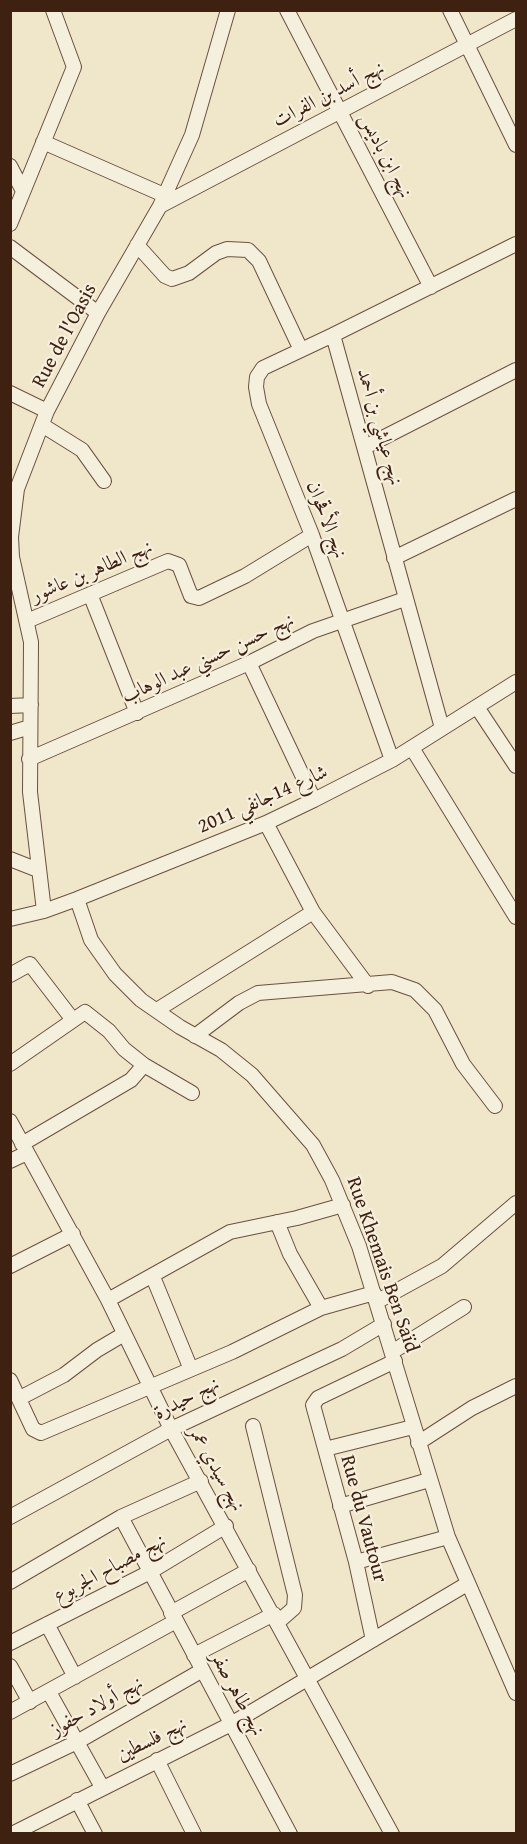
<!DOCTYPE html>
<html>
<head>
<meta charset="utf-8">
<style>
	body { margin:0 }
	#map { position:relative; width:527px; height:1844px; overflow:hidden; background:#f0e7ca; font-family:"Gentium Book Plus",serif }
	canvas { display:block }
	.frame { position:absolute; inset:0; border:12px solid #3e2111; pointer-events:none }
</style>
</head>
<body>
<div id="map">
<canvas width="527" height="1844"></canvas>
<div class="frame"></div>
</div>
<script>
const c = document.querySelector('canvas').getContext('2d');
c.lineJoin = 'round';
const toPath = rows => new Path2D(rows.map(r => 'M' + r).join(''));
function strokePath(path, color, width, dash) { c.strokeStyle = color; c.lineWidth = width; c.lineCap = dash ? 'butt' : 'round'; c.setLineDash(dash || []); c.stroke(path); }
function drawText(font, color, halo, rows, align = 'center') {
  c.font = font + ' "Gentium Book Plus",Amiri,serif'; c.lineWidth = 4.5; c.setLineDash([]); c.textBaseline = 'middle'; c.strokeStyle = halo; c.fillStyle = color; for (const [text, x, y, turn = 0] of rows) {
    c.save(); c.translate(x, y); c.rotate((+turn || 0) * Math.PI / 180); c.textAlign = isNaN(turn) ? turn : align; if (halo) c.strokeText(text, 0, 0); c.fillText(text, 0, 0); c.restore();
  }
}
const minor = toPath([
	[287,10,431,287],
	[450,10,516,145],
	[43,142,164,195],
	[10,166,23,191],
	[160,206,516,19],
	[10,224,74,67,53,10],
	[137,245,165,276,172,279,189,273,216,253,227,249,248,250,259,261,301,350],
	[10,247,98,313],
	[333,335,263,368,257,377,256,387,259,404,312,535,392,760],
	[10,393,47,411],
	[42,425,82,450,104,481],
	[365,447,516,370],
	[394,558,516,499],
	[90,594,137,713],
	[27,621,168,561,179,565,191,596,199,598,245,576,312,535],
	[249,663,314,800],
	[10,706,31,705],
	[477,707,516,766],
	[442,728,333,335,516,244],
	[10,733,30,727],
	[412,748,516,917],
	[29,759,249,663,313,631,405,599],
	[266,823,313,912,368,986],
	[10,859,38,870],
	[77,899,91,940,115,974,141,1000,180,1027,221,1050,252,1075,313,1145,332,1180,359,1246,448,1537,516,1693],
	[44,911,30,792,31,642,12,557,11,537,17,489,47,411,98,313,160,206,192,135,228,10],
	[10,919,44,911,77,899,266,823,314,800,392,760,516,682],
	[10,975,30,964,73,1020],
	[157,1010,313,912],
	[195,1036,239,1003,258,993,392,982,415,990,435,1010,463,1064,495,1106],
	[10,1064,85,1012,109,1031,124,1049,144,1065,192,1093],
	[10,1121,108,1300,171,1429,392,1834],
	[22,1144,131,1080,144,1065],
	[10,1161,27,1153],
	[277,1222,290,1254,321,1308],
	[10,1266,73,1234],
	[153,1277,190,1367],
	[108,1300,230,1232,297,1218,343,1205],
	[378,1301,442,1266,516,1203],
	[392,1352,464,1307],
	[10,1380,33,1429,41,1433,232,1352,321,1308,374,1293],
	[20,1398,64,1375,97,1350,124,1334],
	[253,1426,295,1595,294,1608,278,1622],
	[418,1443,472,1408,516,1386],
	[325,1449,413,1427],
	[340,1506,429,1480],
	[10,1517,171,1429,342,1349,384,1324],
	[121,1517,290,1834],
	[356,1562,448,1537],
	[10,1582,121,1517,201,1481],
	[171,1613,249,1570],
	[47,1624,75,1677],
	[373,1640,356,1562,313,1405,318,1398,395,1361],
	[10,1643,150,1572,226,1526],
	[194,1655,274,1614],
	[10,1666,30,1702],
	[49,1692,102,1787],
	[10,1712,176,1621],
	[157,1760,194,1834],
	[10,1774,77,1742,201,1671],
	[77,1800,95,1834],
	[12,1834,231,1724,467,1584]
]);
strokePath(minor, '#6a523f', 16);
strokePath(minor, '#f5efdd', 14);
drawText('20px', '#3e2111', '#f5efdd', [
	["نهج أسد بن الفرات",329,95,-27],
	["نهج ابن باديس",385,156,63],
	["Rue de l'Oasis",65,336,-62],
	["نهج عياشي بن أحمد",379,427,74],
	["نهج الأقحوان",326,520,69],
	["نهج الطاهر بن عاشور",92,572,-23],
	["نهج حسن حسني عبد الوهاب",208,659,-25],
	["شارع 14جانفي 2011",263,800,-24],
	["Rue Khemais Ben Saïd",382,1265,71],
	["نهج حيدرة",187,1399,-27],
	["نهج سيدي عمر",216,1469,61],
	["Rue du Vautour",363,1519,75],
	["نهج مصباح الجربوع",110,1569,-28],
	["نهج طاهر صفر",237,1694,62],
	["نهج أولاد حفوز",97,1707,-29],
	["نهج فلسطين",152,1740,-26]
]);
</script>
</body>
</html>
